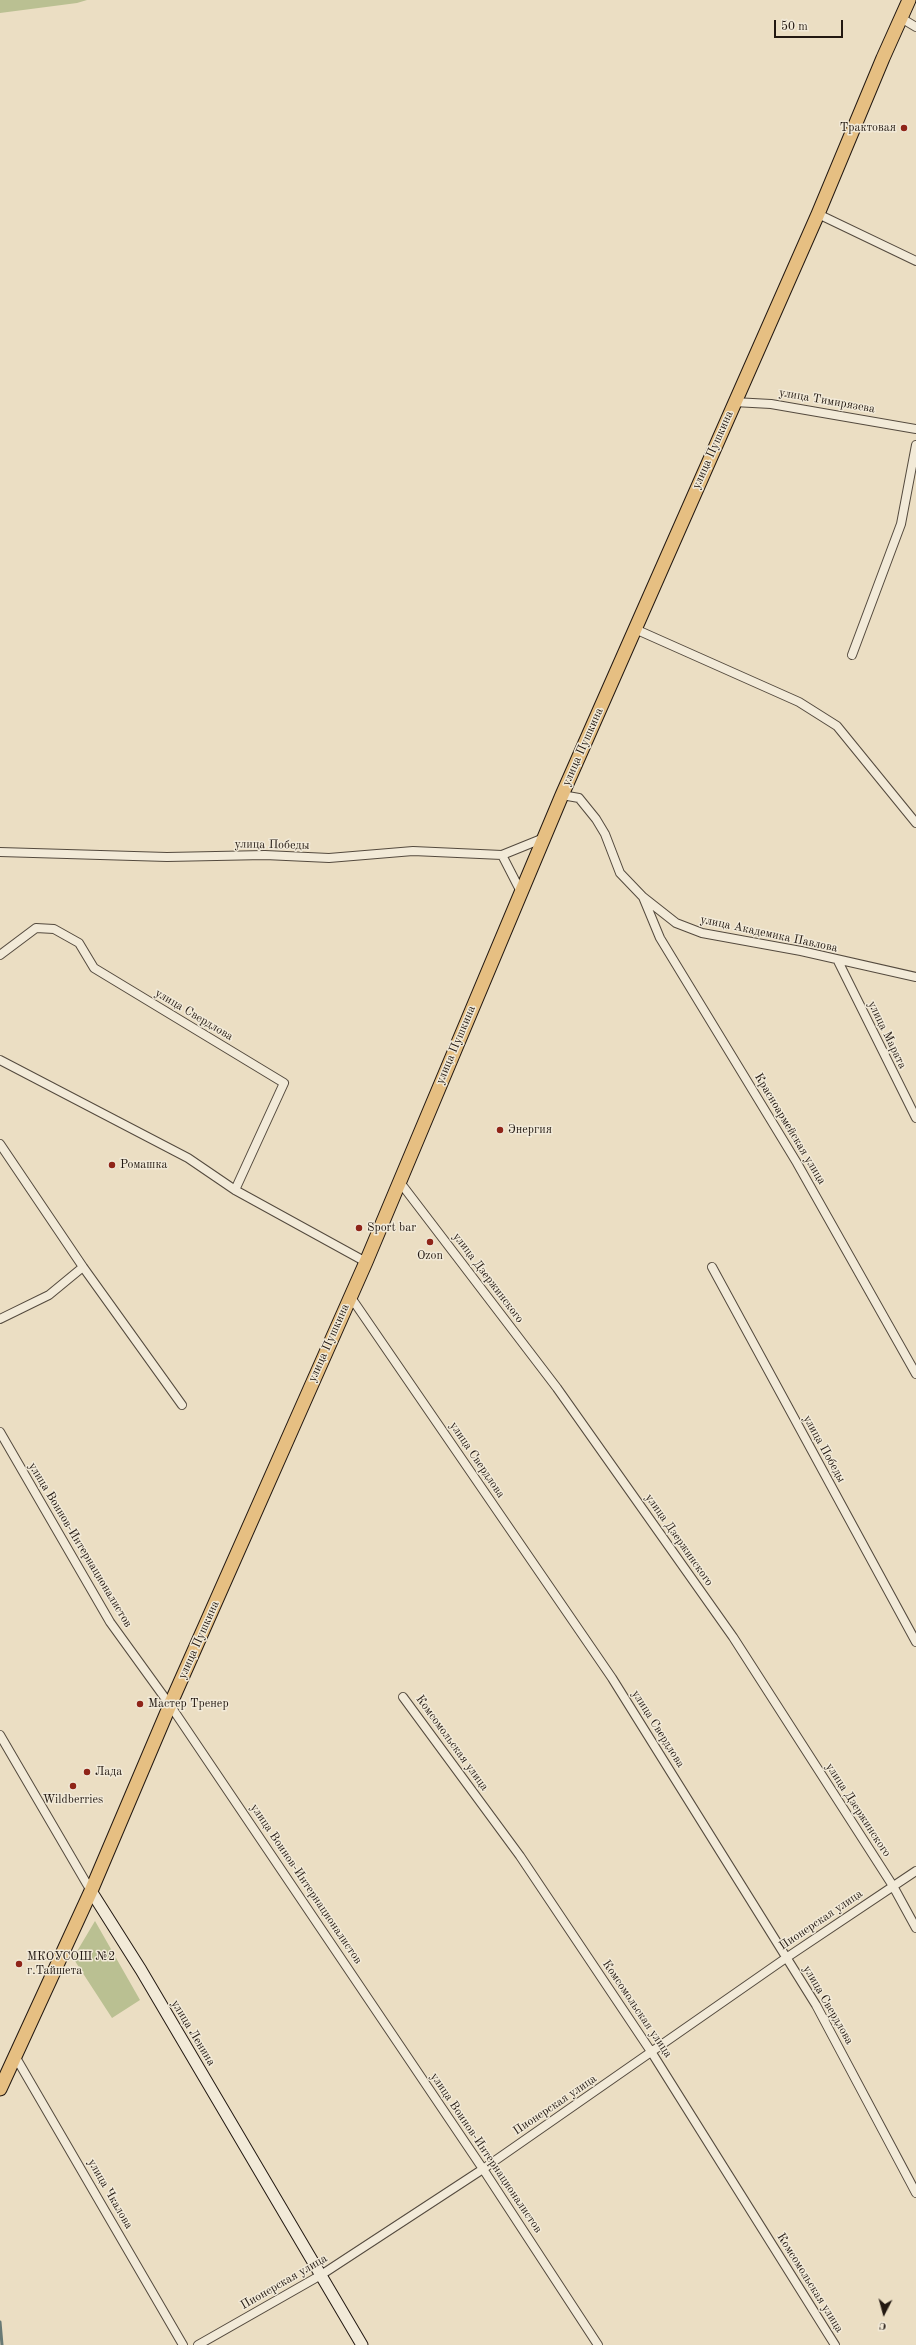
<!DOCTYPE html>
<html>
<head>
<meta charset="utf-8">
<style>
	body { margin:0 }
	#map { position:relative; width:916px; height:2345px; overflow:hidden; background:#ebdec3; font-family:"Old Standard TT",serif }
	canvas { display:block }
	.north { position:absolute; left:864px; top:2293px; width:40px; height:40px; -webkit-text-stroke:3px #f2ead8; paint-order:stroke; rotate:186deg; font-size:11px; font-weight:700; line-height:16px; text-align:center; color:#221811 }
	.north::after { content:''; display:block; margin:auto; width:14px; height:18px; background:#221811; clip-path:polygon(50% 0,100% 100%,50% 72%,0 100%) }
	.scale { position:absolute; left:774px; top:20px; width:69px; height:18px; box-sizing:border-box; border:2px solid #221811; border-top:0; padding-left:5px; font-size:12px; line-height:14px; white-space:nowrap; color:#221811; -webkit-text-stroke:3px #f2ead8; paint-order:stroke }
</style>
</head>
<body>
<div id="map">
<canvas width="916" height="2345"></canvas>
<div class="north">С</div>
<div class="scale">50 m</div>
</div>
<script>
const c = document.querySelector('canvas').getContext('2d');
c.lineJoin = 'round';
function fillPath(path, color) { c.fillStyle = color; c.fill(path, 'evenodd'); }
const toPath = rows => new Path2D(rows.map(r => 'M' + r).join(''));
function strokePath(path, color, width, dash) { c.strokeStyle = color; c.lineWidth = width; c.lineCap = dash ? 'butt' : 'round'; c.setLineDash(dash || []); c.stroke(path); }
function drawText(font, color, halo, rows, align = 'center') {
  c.font = font + ' "Old Standard TT",serif'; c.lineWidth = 3; c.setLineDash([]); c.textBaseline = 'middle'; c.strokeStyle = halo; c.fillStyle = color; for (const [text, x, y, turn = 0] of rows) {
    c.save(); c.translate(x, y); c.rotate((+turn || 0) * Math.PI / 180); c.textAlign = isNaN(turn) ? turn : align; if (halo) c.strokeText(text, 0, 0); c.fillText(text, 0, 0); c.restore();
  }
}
fillPath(toPath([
	[0,0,87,0,77,3,0,13],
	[95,1921,140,2000,112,2018,73,1958]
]), '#bac092');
strokePath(toPath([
	[0,2322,2,2345]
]), '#697a75', 3);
const minor = toPath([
	[901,18,916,27],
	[818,214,916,261],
	[734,402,771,404,916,429],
	[635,629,799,702,837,726,916,823],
	[852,655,901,524,916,445],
	[562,795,579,798,596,819,605,834,620,873,643,897,676,923,702,933,801,951,916,977],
	[0,852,167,857,265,855,329,858,413,851,502,855,521,892],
	[502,855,544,838],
	[643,897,660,938,797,1163,916,1374],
	[0,955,36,928,54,929,79,943,94,968,284,1083,235,1190],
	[838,961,916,1118],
	[0,1060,188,1158,235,1190,366,1262],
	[0,1144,83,1267,182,1405],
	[399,1181,557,1388,733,1637,893,1886,916,1928],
	[712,1267,916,1642],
	[350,1296,612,1678,816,2005,916,2193],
	[0,1319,49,1295,83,1267],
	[0,1432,110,1622,170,1705,483,2169,598,2345],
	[403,1697,520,1856,652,2053,835,2345],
	[0,1735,91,1891],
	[15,2056,183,2345],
	[198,2345,321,2275,483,2169,786,1958,916,1871]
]);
const secondary = toPath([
	[91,1891,141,1970,362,2345]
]);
const primary = toPath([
	[0,2089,91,1891,170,1705,366,1262,562,795,818,214,883,58,909,0]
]);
strokePath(minor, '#544a3e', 10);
strokePath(secondary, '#221811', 13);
strokePath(primary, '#221811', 15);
strokePath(minor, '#f2ead8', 8);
strokePath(secondary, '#f2ead8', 11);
strokePath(primary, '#e6bf82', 13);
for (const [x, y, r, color] of [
	[904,128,4,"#8f2418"],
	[500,1130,4,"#8f2418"],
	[112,1165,4,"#8f2418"],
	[359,1228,4,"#8f2418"],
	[430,1242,4,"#8f2418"],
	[140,1704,4,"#8f2418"],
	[87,1772,4,"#8f2418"],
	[73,1786,4,"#8f2418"],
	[19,1964,4,"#8f2418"]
]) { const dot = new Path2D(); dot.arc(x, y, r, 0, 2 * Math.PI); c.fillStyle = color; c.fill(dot); strokePath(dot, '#f2ead8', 1.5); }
drawText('12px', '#221811', '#f2ead8', [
	["Трактовая",896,128,"right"],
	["Энергия",508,1130],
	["Ромашка",120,1165],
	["Sport bar",367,1228],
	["Ozon",430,1256,"center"],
	["Мастер Тренер",148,1704],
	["Лада",95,1772],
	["Wildberries",73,1800,"center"],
	["МКОУСОШ №2",27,1957],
	["г.Тайшета",27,1971]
], 'left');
drawText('12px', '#221811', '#f2ead8', [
	["улица Тимирязева",827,401,10],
	["улица Пушкина",713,450,-66],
	["улица Пушкина",583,747,-66],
	["улица Победы",272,845,1],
	["улица Академика Павлова",769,934,12],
	["улица Свердлова",194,1015,31],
	["улица Марата",887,1035,64],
	["улица Пушкина",456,1045,-67],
	["Красноармейская улица",790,1129,59],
	["улица Дзержинского",488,1278,53],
	["улица Пушкина",329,1343,-66],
	["улица Победы",824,1449,61],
	["улица Свердлова",477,1460,56],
	["улица Дзержинского",679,1540,55],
	["улица Воинов-Интернационалистов",80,1545,59],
	["улица Пушкина",199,1640,-66],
	["улица Свердлова",658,1729,58],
	["Комсомольская улица",452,1743,54],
	["улица Дзержинского",858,1810,57],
	["улица Воинов-Интернационалистов",306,1884,56],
	["Пионерская улица",821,1920,-34],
	["улица Свердлова",828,2005,60],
	["Комсомольская улица",637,2009,56],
	["улица Ленина",193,2033,59],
	["Пионерская улица",555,2105,-34],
	["улица Воинов-Интернационалистов",486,2153,56],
	["улица Чкалова",110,2194,60],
	["Пионерская улица",284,2282,-30],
	["Комсомольская улица",810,2283,58]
]);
</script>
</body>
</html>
